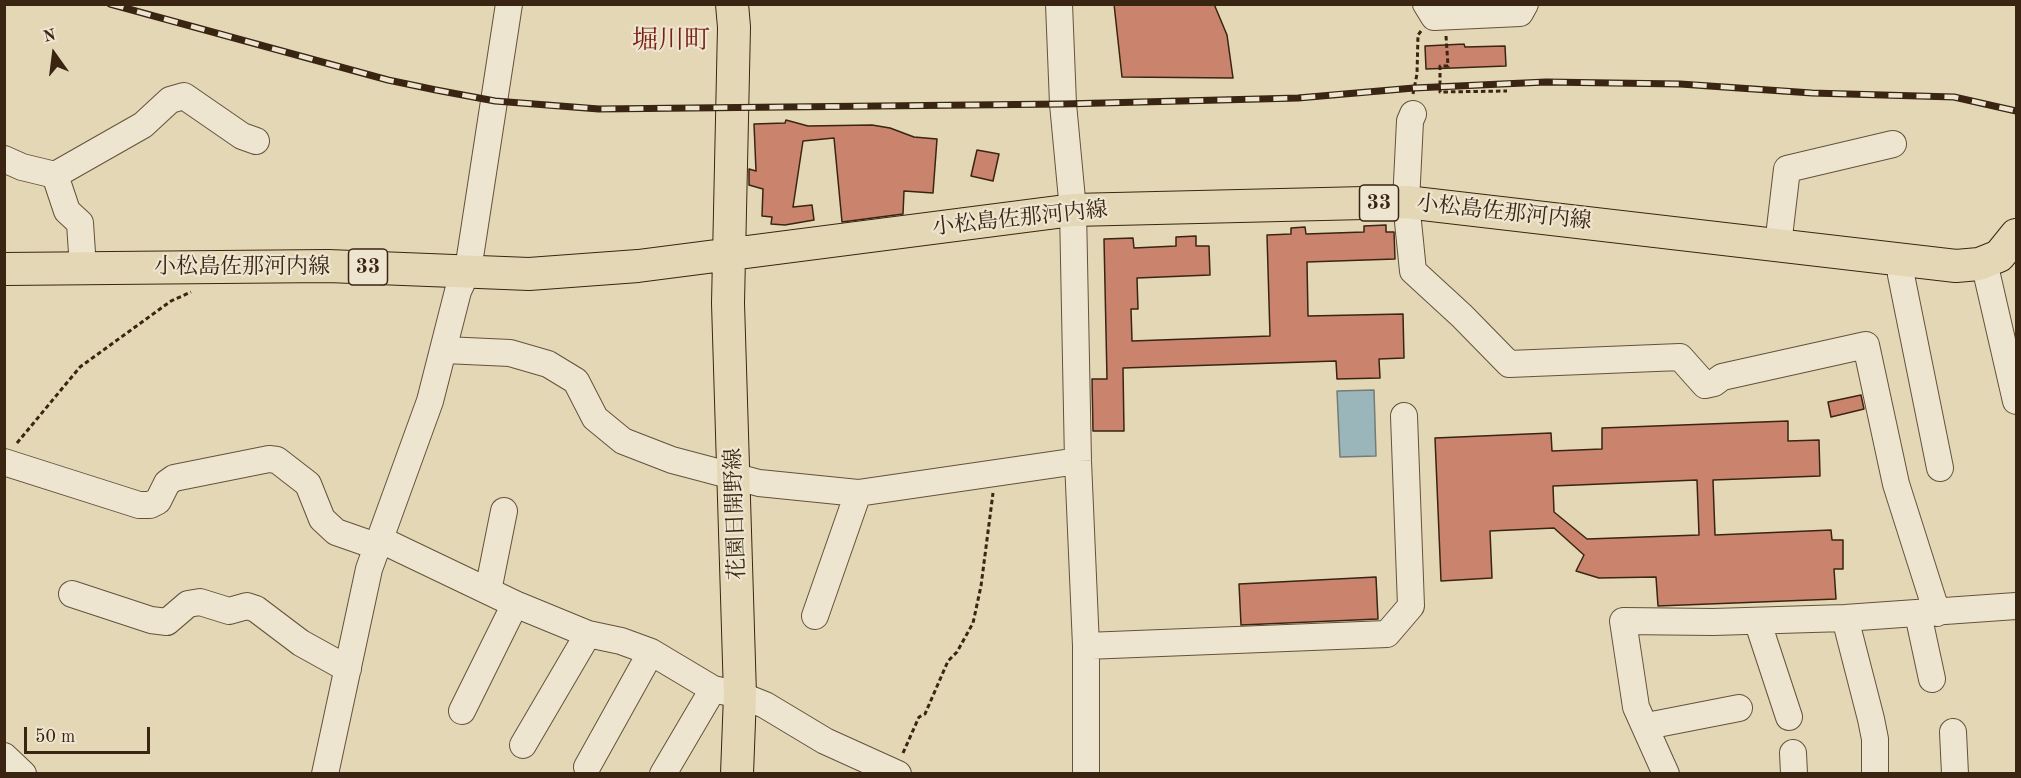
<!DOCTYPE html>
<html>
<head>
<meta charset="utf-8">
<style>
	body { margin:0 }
	#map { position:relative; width:2021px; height:778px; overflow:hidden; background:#e4d7b6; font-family:"Old Standard TT",serif }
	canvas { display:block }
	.frame { position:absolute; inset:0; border:6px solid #392511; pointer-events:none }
	.north { position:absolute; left:24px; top:24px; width:60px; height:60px; -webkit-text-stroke:4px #ede5d0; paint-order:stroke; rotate:346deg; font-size:16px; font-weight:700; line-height:24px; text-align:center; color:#392511 }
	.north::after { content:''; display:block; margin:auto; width:21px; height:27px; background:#392511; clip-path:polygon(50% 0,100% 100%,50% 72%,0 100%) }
	.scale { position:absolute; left:24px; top:727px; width:126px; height:27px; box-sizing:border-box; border:3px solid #392511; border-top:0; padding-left:8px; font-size:18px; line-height:21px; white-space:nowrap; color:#392511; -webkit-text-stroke:4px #ede5d0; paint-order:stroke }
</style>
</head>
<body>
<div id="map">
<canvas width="2021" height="778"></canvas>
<div class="frame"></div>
<div class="north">N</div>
<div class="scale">50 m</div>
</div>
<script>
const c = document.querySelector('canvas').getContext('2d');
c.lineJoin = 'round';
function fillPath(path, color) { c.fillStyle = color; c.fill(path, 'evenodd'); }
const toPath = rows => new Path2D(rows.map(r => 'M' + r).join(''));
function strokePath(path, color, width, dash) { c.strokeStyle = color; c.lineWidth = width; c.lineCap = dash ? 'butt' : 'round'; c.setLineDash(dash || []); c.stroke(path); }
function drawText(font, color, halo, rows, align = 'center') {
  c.font = font + ' "Old Standard TT","Noto Serif JP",serif'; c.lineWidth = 4.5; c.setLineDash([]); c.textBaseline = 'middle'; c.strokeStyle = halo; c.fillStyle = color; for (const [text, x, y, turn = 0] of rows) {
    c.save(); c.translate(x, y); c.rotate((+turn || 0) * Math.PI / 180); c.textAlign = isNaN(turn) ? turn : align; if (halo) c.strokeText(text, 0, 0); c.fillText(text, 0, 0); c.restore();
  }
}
const water = toPath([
	[1374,390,1376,456,1340,457,1337,391,1374,390]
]);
fillPath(water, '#9bb6ba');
strokePath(water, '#747c76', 1.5);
const building = toPath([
	[1114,4,1214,4,1227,35,1233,78,1122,77,1114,4],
	[1464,44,1465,47,1505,46,1506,66,1426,69,1425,46,1464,44],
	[786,120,808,126,872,125,890,128,914,137,937,139,933,193,904,191,903,214,842,222,834,138,803,141,793,207,812,205,814,220,785,225,771,224,772,217,762,216,763,189,749,185,749,169,756,171,754,124,785,123,786,120],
	[977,150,999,154,993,181,971,176,977,150],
	[1386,225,1386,232,1394,232,1395,259,1307,262,1308,316,1403,314,1404,358,1379,359,1380,378,1337,379,1336,361,1123,368,1124,431,1093,431,1092,379,1107,379,1104,239,1133,238,1134,248,1176,246,1176,237,1196,236,1196,246,1209,246,1210,275,1137,278,1138,309,1131,309,1132,341,1270,336,1267,235,1291,234,1291,228,1305,227,1306,234,1364,232,1364,226,1386,225],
	[1861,395,1864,409,1831,417,1828,402,1861,395],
	[1788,421,1788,441,1819,440,1820,476,1713,480,1715,535,1831,530,1832,540,1843,540,1843,569,1834,569,1836,599,1658,606,1656,577,1599,578,1576,571,1584,555,1554,528,1490,531,1492,578,1441,581,1435,438,1551,433,1552,451,1602,449,1602,428,1788,421],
	[1697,480,1699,535,1587,539,1554,512,1553,486,1697,480],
	[1376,577,1378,619,1241,625,1239,584,1376,577]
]);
fillPath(building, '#ca836d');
strokePath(building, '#392511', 1.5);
const minor = toPath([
	[1059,4,1063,104,1073,210,1078,461,1086,646,1086,774],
	[1426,4,1434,17,1520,13,1525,4],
	[1413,114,1410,121,1406,202,1413,271,1462,316,1509,364,1680,357,1705,385,1714,383,1722,377,1866,345,1896,484,1937,613],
	[4,159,22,167,55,175,143,125,170,100,184,96,242,136,256,141],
	[55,175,67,211,80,223,83,268],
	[1778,245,1787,169,1893,144],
	[1902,259,1901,275,1940,468],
	[1984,262,2016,401],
	[445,350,510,353,548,364,576,381,595,418,623,441,672,460,759,483,858,493,1078,461],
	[4,462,139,505,150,505,158,501,167,483,174,478,269,459,277,460,308,484,322,519,336,532,376,546],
	[379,539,515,604,588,634,621,641,651,652,713,689,740,695,765,705,825,741,898,774],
	[488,591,504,511],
	[72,594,151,620,167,622,188,604,200,602,229,611,247,606,256,609,301,643,348,669],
	[1918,614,1932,679],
	[815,616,858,493],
	[1845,618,1871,719,1875,739,1875,774],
	[1760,621,1760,629,1789,717],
	[1086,646,1387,634,1411,606,1404,416],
	[462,711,515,604],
	[1647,726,1739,708],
	[1953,732,1955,774],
	[523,745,588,634],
	[1793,753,1794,774],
	[4,756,23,774],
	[587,767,651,652],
	[325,774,369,569,430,401,458,291,468,270,509,4],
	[663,774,713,689],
	[1666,774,1636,707,1623,621,1713,622,1845,618,2016,606]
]);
const major = toPath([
	[732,4,734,27,728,303,740,695,737,774],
	[4,269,328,266,529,274,638,266,1073,210,1406,202,1956,266,1979,264,1999,256,2016,235]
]);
strokePath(minor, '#64523a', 28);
strokePath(major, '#392511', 34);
strokePath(toPath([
	[1446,36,1448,66,1440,66,1440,92,1507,91],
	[1413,94,1417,74,1418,35,1421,31],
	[17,443,80,367,171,301,191,292],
	[903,753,919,717,925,714,948,661,957,652,973,623,981,586,993,493]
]), '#392511', 3, [4.5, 3]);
strokePath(minor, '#ede5d0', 26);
strokePath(major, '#e4d7b6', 32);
const rail = toPath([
	[110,4,388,80,436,90,495,101,599,109,1063,104,1298,98,1414,88,1546,82,1680,84,1812,93,1954,97,2016,111]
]);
strokePath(rail, '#392511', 7);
strokePath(rail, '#ede5d0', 4.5, [14]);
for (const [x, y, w] of [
	[1379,203,39],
	[368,267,39]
]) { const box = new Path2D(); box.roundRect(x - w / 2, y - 18, w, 36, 4.5); c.fillStyle = '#ede5d0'; c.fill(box); strokePath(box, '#392511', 1.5); }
drawText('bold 21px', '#392511', null, [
	["33",1379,203],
	["33",368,267]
]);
drawText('22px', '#392511', '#ede5d0', [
	["小松島佐那河内線",1504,213,6],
	["小松島佐那河内線",1020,219,-6],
	["小松島佐那河内線",242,267],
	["花園日開野線",736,514,-92]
]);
drawText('26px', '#7a1f14', '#ede5d0', [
	["堀川町",671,41]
]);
</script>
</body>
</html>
